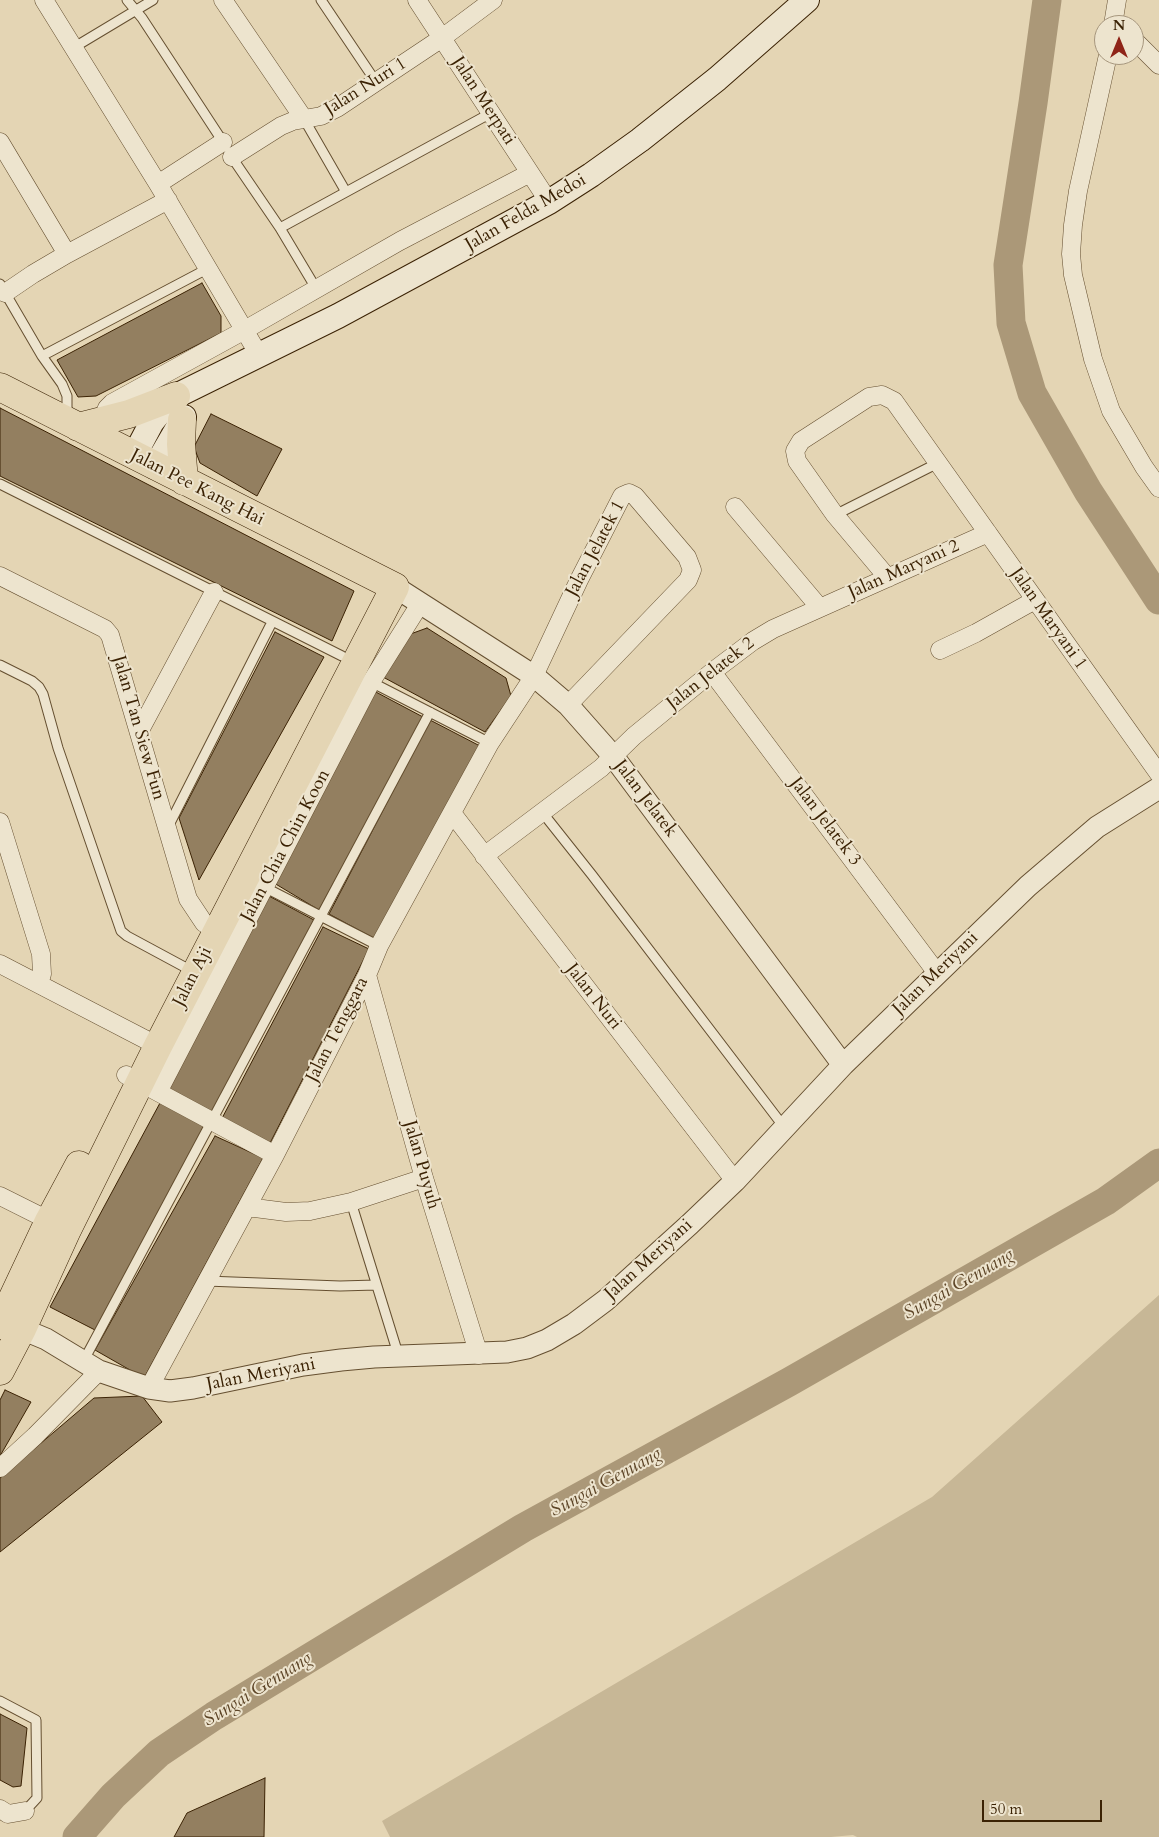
<!DOCTYPE html>
<html>
<head>
<meta charset="utf-8">
<style>
	body { margin:0 }
	#map { position:relative; width:1159px; height:1837px; overflow:hidden; background:#e4d5b4; font-family:Cardo,serif }
	canvas { display:block }
	.north { position:absolute; left:1094px; top:15px; width:50px; height:50px; box-sizing:border-box; background:#ede4ce; border:1px solid #a6967d; border-radius:50%; rotate:0deg; font-size:14px; font-weight:700; line-height:20px; text-align:center; color:#3b2204 }
	.north::after { content:''; display:block; margin:auto; width:18px; height:22px; background:#8f2418; clip-path:polygon(50% 0,100% 100%,50% 72%,0 100%) }
	.scale { position:absolute; left:982px; top:1800px; width:120px; height:22px; box-sizing:border-box; border:2px solid #3b2204; border-top:0; padding-left:6px; font-size:15px; line-height:18px; white-space:nowrap; color:#3b2204; -webkit-text-stroke:4px #ede4ce; paint-order:stroke }
</style>
</head>
<body>
<div id="map">
<canvas width="1159" height="1837"></canvas>
<div class="north">N</div>
<div class="scale">50 m</div>
</div>
<script>
const c = document.querySelector('canvas').getContext('2d');
c.lineJoin = 'round';
function fillPath(path, color) { c.fillStyle = color; c.fill(path, 'evenodd'); }
const toPath = rows => new Path2D(rows.map(r => 'M' + r).join(''));
function strokePath(path, color, width, dash) { c.strokeStyle = color; c.lineWidth = width; c.lineCap = dash ? 'butt' : 'round'; c.setLineDash(dash || []); c.stroke(path); }
function drawText(font, color, halo, rows, align = 'center') {
  c.font = font + ' Cardo,serif'; c.lineWidth = 4; c.setLineDash([]); c.textBaseline = 'middle'; c.strokeStyle = halo; c.fillStyle = color; for (const [text, x, y, turn = 0] of rows) {
    c.save(); c.translate(x, y); c.rotate((+turn || 0) * Math.PI / 180); c.textAlign = isNaN(turn) ? turn : align; if (halo) c.strokeText(text, 0, 0); c.fillText(text, 0, 0); c.restore();
  }
}
fillPath(toPath([
	[1159,1295,1159,1837,857,1837,853,1835,831,1837,390,1837,382,1821,932,1497]
]), '#c7b796');
strokePath(toPath([
	[1047,0,1033,103,1008,265,1011,323,1032,393,1088,491,1159,600],
	[77,1837,113,1796,159,1753,214,1716,523,1528,789,1382,1106,1201,1159,1163]
]), '#ab9878', 29);
const building = toPath([
	[202,283,221,316,221,333,96,396,78,397,57,360,202,283],
	[0,408,354,591,332,641,0,476,0,408],
	[211,414,282,449,257,496,200,463,194,447,211,414],
	[427,628,506,678,511,696,485,732,383,677,405,636,427,628],
	[275,632,324,657,199,880,179,818,275,632],
	[374,691,423,717,319,910,274,883,374,691],
	[430,720,480,746,377,940,329,914,430,720],
	[267,895,314,920,212,1118,165,1092,267,895],
	[323,927,369,949,268,1147,220,1122,323,927],
	[160,1103,204,1126,95,1330,50,1307,160,1103],
	[215,1136,263,1158,144,1378,95,1350,215,1136],
	[5,1390,31,1402,0,1456,0,1400,5,1390],
	[142,1396,162,1422,0,1552,0,1478,94,1398,142,1396],
	[0,1714,27,1728,21,1786,13,1787,0,1780,0,1714],
	[265,1778,264,1837,174,1837,187,1813,265,1778]
]);
fillPath(building, '#937f60');
strokePath(building, '#3b2204', 1);
const service = toPath([
	[127,0,142,18,225,145],
	[321,0,376,82],
	[73,48,153,0],
	[304,119,346,192],
	[231,156,280,228,317,290],
	[280,228,491,113],
	[0,284,42,356,62,384,67,396,67,409,65,415],
	[42,356,207,269],
	[0,484,342,656],
	[835,515,938,463],
	[0,665,32,681,39,687,43,694,58,748,121,931,127,936,192,971],
	[371,682,490,743],
	[542,812,592,875,784,1127],
	[168,827,272,622],
	[264,887,379,946],
	[351,1202,399,1357],
	[206,1281,340,1286,376,1285],
	[83,1362,430,712],
	[0,1701,36,1720,37,1798,25,1811]
]);
const minor = toPath([
	[44,0,158,184,259,355],
	[223,0,304,119],
	[417,0,549,202],
	[1113,25,1117,0],
	[1134,40,1159,65],
	[1108,55,1078,191,1073,225,1071,254,1073,275,1093,359,1111,411,1144,467,1159,488],
	[0,142,67,254],
	[232,157,281,126,293,121,321,116,337,108,442,38,493,0],
	[158,184,223,142],
	[5,293,33,274,67,254,168,200],
	[102,421,107,408,112,403,243,331,400,241,530,173],
	[735,507,820,608],
	[0,576,105,629,110,635,188,899,204,923,217,931],
	[888,578,835,515,797,461,795,451,801,441,869,397,882,395,894,401,1159,774],
	[940,650,976,633,1035,600],
	[712,672,937,973],
	[139,732,214,592],
	[452,813,735,1181],
	[0,822,41,954,42,974,39,984],
	[484,856,601,768,634,736,712,672,753,641,773,629,820,608,988,533],
	[0,964,158,1046],
	[367,975,424,1178,479,1355],
	[126,1075,275,1155],
	[158,1092,371,682,420,604],
	[0,1196,58,1225],
	[247,1207,286,1212,310,1211,351,1202,424,1178],
	[149,1388,275,1155,367,975,379,946,490,743,534,676,579,580,622,496,629,493,635,496,687,557,692,570,688,580,568,705],
	[0,1468,35,1436,99,1371],
	[0,1809,8,1814,25,1811]
]);
const tertiary = toPath([
	[395,587,534,676,568,705,613,756,843,1065],
	[8,1327,22,1329,46,1339,99,1371,149,1388,170,1391,193,1388,303,1365,341,1360,374,1357,507,1352,527,1348,547,1340,574,1324,606,1300,690,1224,735,1181,843,1065,1028,886,1097,827,1159,788]
]);
const secondary = toPath([
	[134,456,152,422,163,408,176,396,338,316,549,202,591,175,640,140,717,79,807,0],
	[155,467,184,417]
]);
const primary = toPath([
	[0,387,395,587,158,1046,67,1230,22,1329,0,1371],
	[182,420,181,444,184,481],
	[78,427,129,414,176,396],
	[0,1325,49,1221,79,1165]
]);
strokePath(service, '#654f30', 11);
strokePath(minor, '#654f30', 19);
strokePath(tertiary, '#654f30', 23);
strokePath(secondary, '#3b2204', 26);
strokePath(primary, '#3b2204', 29);
strokePath(service, '#ede4ce', 9);
strokePath(minor, '#ede4ce', 18);
strokePath(tertiary, '#ede4ce', 21);
strokePath(secondary, '#ede4ce', 24);
strokePath(primary, '#e4d5b4', 28);
drawText('18px', '#3b2204', '#ede4ce', [
	["Jalan Nuri 1",366,87,-32],
	["Jalan Merpati",483,101,57],
	["Jalan Felda Medoi",526,213,-30],
	["Jalan Pee Kang Hai",197,488,27],
	["Jalan Jelatek 1",596,549,-62],
	["Jalan Maryani 2",904,570,-24],
	["Jalan Maryani 1",1048,619,55],
	["Jalan Jelatek 2",711,674,-38],
	["Jalan Tan Siew Fun",138,728,74],
	["Jalan Jelatek",645,799,53],
	["Jalan Jelatek 3",825,822,53],
	["Jalan Chia Chin Koon",286,846,-62],
	["Jalan Meriyani",936,974,-44],
	["Jalan Aji",193,977,-63],
	["Jalan Nuri",593,997,52],
	["Jalan Tenggara",338,1030,-63],
	["Jalan Puyuh",421,1165,74],
	["Jalan Meriyani",649,1260,-42],
	["Jalan Meriyani",261,1375,-11]
]);
drawText('italic 19px', '#5d4527', '#ede4ce', [
	["Sungai Genuang",959,1285,-30],
	["Sungai Genuang",606,1483,-29],
	["Sungai Genuang",258,1690,-32]
]);
</script>
</body>
</html>
